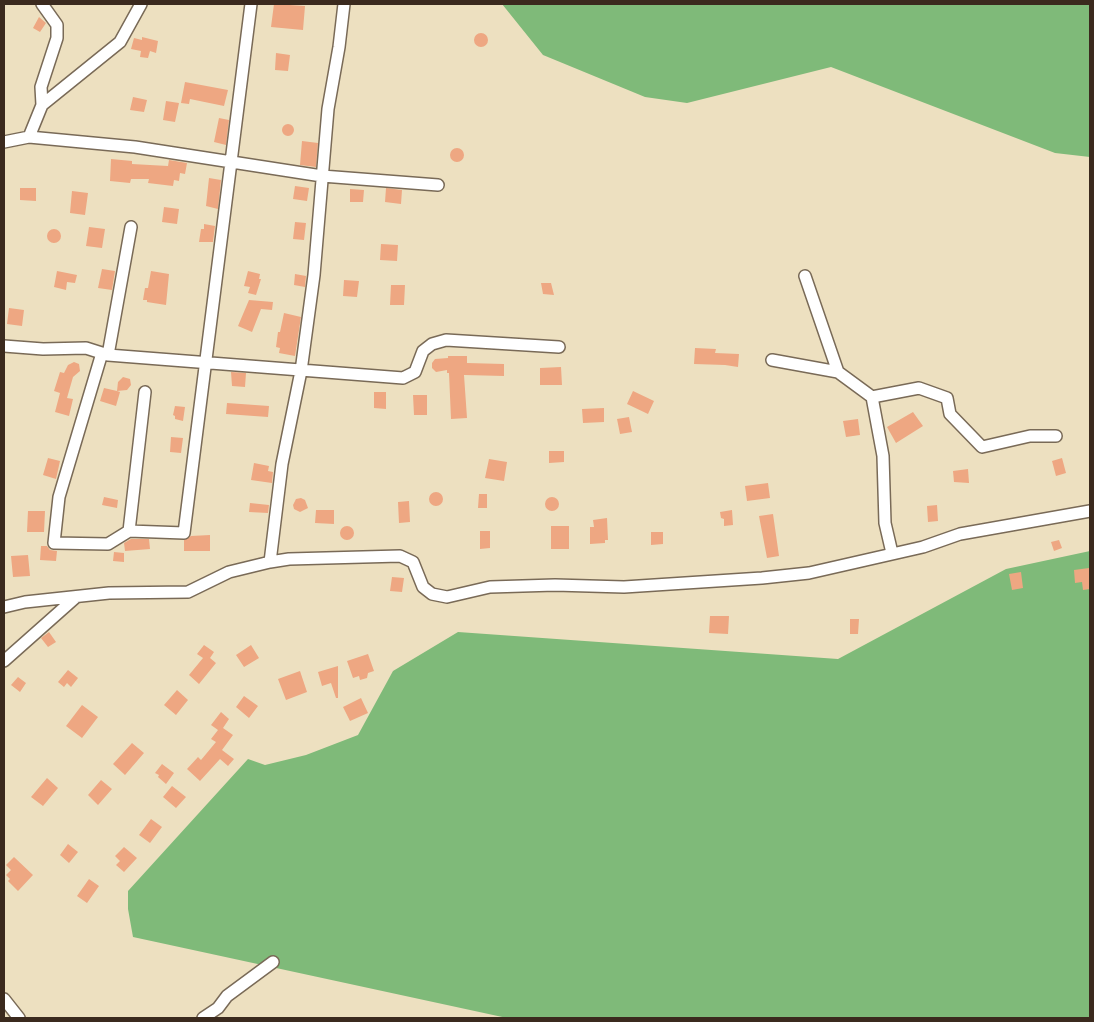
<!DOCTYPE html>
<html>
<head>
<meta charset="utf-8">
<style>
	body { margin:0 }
	#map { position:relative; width:1094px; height:1022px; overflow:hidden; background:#ede0c0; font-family:"Libre Bodoni",serif }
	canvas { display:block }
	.frame { position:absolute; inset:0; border:5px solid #3b2a1e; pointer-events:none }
</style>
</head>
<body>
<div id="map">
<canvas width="1094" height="1022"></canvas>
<div class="frame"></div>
</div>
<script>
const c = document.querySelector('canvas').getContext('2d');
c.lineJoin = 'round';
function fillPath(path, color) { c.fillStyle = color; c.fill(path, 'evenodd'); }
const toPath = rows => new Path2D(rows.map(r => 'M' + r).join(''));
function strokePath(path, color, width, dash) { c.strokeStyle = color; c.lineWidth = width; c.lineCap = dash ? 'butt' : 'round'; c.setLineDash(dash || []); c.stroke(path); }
fillPath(toPath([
	[502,4,1090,4,1090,157,1055,153,831,67,687,103,645,97,543,55],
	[1090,551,1090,1018,507,1018,133,937,128,909,128,891,248,759,265,765,306,755,358,735,393,671,458,632,838,659,1006,569]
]), '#7fba79');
fillPath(toPath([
	[274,4,305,6,303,30,271,27],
	[39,17,46,23,40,32,33,28],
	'474 40a7 7 0 1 1 14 0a7 7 0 1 1-14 0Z',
	[142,37,158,41,156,53,150,51,148,58,140,57,141,51,131,49,134,38,142,40],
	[276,53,290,55,288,71,275,70],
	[185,82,228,90,224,106,190,99,189,104,181,103],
	[133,97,147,100,144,112,130,110],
	[166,101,179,103,175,122,163,120],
	[219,118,229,120,226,145,214,142],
	'282 130a6 6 0 1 1 12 0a6 6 0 1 1-12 0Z',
	[302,141,318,143,316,167,300,165],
	'450 155a7 7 0 1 1 14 0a7 7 0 1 1-14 0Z',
	[111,159,132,161,132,164,168,166,169,160,187,163,185,174,180,173,179,181,174,180,173,186,148,183,149,179,131,179,130,183,110,181],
	[209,178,221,180,218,209,206,206],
	[295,186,309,188,307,201,293,199],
	[20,188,36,188,36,201,20,200],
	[386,188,402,190,401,204,385,202],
	[350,189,364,190,363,202,350,202],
	[72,191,88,193,85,215,70,213],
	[164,207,179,209,177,224,162,222],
	[295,222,306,223,304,240,293,239],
	[204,224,215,226,213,242,199,242,201,229,204,229],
	[89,227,105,229,102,248,86,246],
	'47 236a7 7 0 1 1 14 0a7 7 0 1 1-14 0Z',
	[381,244,398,245,397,261,380,260],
	[102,269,115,271,112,290,98,288],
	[57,271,77,275,75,283,67,282,66,290,54,287],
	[151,271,169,274,166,305,147,302,147,300,143,300,145,288,148,288],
	[248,271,260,274,259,279,261,279,256,295,248,293,250,287,244,286],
	[295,274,306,276,305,287,294,285],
	[344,280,359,281,357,297,343,296],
	[541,283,551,283,554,295,543,294],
	[391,285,405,285,404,305,390,305],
	[249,300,273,302,272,310,261,309,252,332,238,326],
	[9,308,24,310,22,326,7,324],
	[284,313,301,317,295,356,279,353,280,348,276,347,278,332,280,332],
	[695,348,716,349,715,353,739,354,738,367,725,365,694,364],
	[448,356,467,356,467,363,504,364,504,376,464,375,467,418,451,419,449,373,447,373,447,370,436,372,432,368,432,363,435,359,448,358],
	[74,362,79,364,80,371,73,377,67,398,73,399,69,416,55,412,60,393,54,391,60,372,64,373,68,365],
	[561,367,562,385,540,385,540,368],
	[231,372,246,373,245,387,232,386],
	[123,377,130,379,131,385,127,390,117,391,120,392,116,406,100,401,104,388,117,391,118,382],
	[633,391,654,401,648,414,627,404],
	[374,392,386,392,386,409,374,408],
	[413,395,427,395,427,415,414,415],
	[227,403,269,406,268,417,226,414],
	[175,406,185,407,183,421,175,419,175,416,173,415],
	[604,408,604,422,583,423,582,409],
	[913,412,923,426,896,443,887,427],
	[629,417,632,432,620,434,617,419],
	[858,419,860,435,846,437,843,421],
	[171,437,183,438,181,453,170,452],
	[549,451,564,451,564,462,549,463],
	[48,458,60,461,56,479,43,475],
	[1062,458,1066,473,1056,476,1052,461],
	[489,459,507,462,504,481,485,478],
	[254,463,269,466,268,471,273,472,272,483,251,480],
	[968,469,969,483,954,482,953,471],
	[768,483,770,498,747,501,745,486],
	'429 499a7 7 0 1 1 14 0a7 7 0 1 1-14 0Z',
	[479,494,487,494,487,508,478,508],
	[104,497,118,500,117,508,102,505],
	'545 504a7 7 0 1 1 14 0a7 7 0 1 1-14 0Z',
	[301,498,305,500,308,508,300,512,294,509,293,505,296,499],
	[409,501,410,522,399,523,398,502],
	[250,503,269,505,268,513,249,512],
	[937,505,938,521,928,522,927,506],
	[316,510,334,510,334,524,315,523],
	[732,510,733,525,724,526,724,519,721,518,720,512],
	[28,511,45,511,44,532,27,532],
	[773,514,779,556,767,558,759,516],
	[607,518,608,540,605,540,605,543,590,544,590,527,594,527,593,520],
	[551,526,569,526,569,549,551,549],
	'340 533a7 7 0 1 1 14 0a7 7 0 1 1-14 0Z',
	[480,531,490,531,490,548,480,549],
	[651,532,663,532,663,544,651,545],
	[210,535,210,551,184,551,184,540,191,536],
	[131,539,149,539,150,549,125,551,124,543],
	[1059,540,1062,548,1054,551,1051,542],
	[41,546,47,546,50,550,57,551,56,561,40,560],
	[114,552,124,553,124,562,113,561],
	[28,555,30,576,13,577,11,556],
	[1089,568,1090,589,1083,590,1082,582,1075,583,1074,570],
	[1021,572,1023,588,1012,590,1009,574],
	[392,577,404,578,402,592,390,591],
	[710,616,729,616,728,634,709,633],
	[850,619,859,619,858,634,850,634],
	[49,632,56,642,48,647,41,638],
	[204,645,214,652,210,658,216,663,199,684,189,675,203,658,197,654],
	[251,645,259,658,244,667,236,655],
	[368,654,374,671,368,673,367,678,360,680,359,676,353,678,347,661],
	[338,666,338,698,336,698,331,683,322,686,318,672],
	[68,670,78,678,71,687,67,683,64,687,58,682],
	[300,671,307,692,286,700,278,679],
	[18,677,26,683,20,692,11,685],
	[177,690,188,700,176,715,164,705],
	[244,696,258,706,249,718,236,707],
	[361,698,368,713,350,721,343,707],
	[82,705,98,717,82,738,66,726],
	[221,712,229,719,223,728,233,735,222,750,234,759,228,766,220,759,200,781,187,769,198,757,201,760,216,742,211,739,218,730,211,725],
	[132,743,144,753,125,775,113,764],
	[162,764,174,773,166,784,158,777,159,775,155,773],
	[47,778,58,788,43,806,31,797],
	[101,780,112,789,98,805,88,795],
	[172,786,186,797,176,808,163,797],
	[151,819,162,827,150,843,139,835],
	[68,844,78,852,69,863,60,855],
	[124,847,137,858,124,872,116,865,120,861,115,856],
	[14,857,33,875,18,891,8,881,10,879,6,875,11,870,6,865],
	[89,879,99,886,87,903,77,896]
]), '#eea782');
const minor = toPath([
	[42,4,57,25,57,38,41,87,42,105],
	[29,137,135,147,322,176,438,185],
	[4,142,29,137,42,105,120,42,141,4],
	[805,276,838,372,872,397],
	[4,346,43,349,86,348,108,355,403,378,415,372,423,351,432,344,446,340,559,347],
	[102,353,59,497,54,543,108,544,129,531,184,533,251,4],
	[108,355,131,227],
	[772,360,838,372],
	[129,531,145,392],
	[892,553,885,523,883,456,872,397,919,388,947,398,950,414,982,447,1030,436,1056,436],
	[270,562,282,464,301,371,314,275,328,109,339,47,344,4],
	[4,607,25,602,109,593,188,592,229,572,270,562,289,559,400,556,413,562,423,587,432,594,447,597,490,587,555,585,624,587,762,578,809,573,923,547,960,534,1090,511],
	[4,661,75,598],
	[4,999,19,1018],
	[203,1018,218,1008,227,996,273,962]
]);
strokePath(minor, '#796a57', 14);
strokePath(minor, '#fff', 11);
</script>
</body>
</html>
